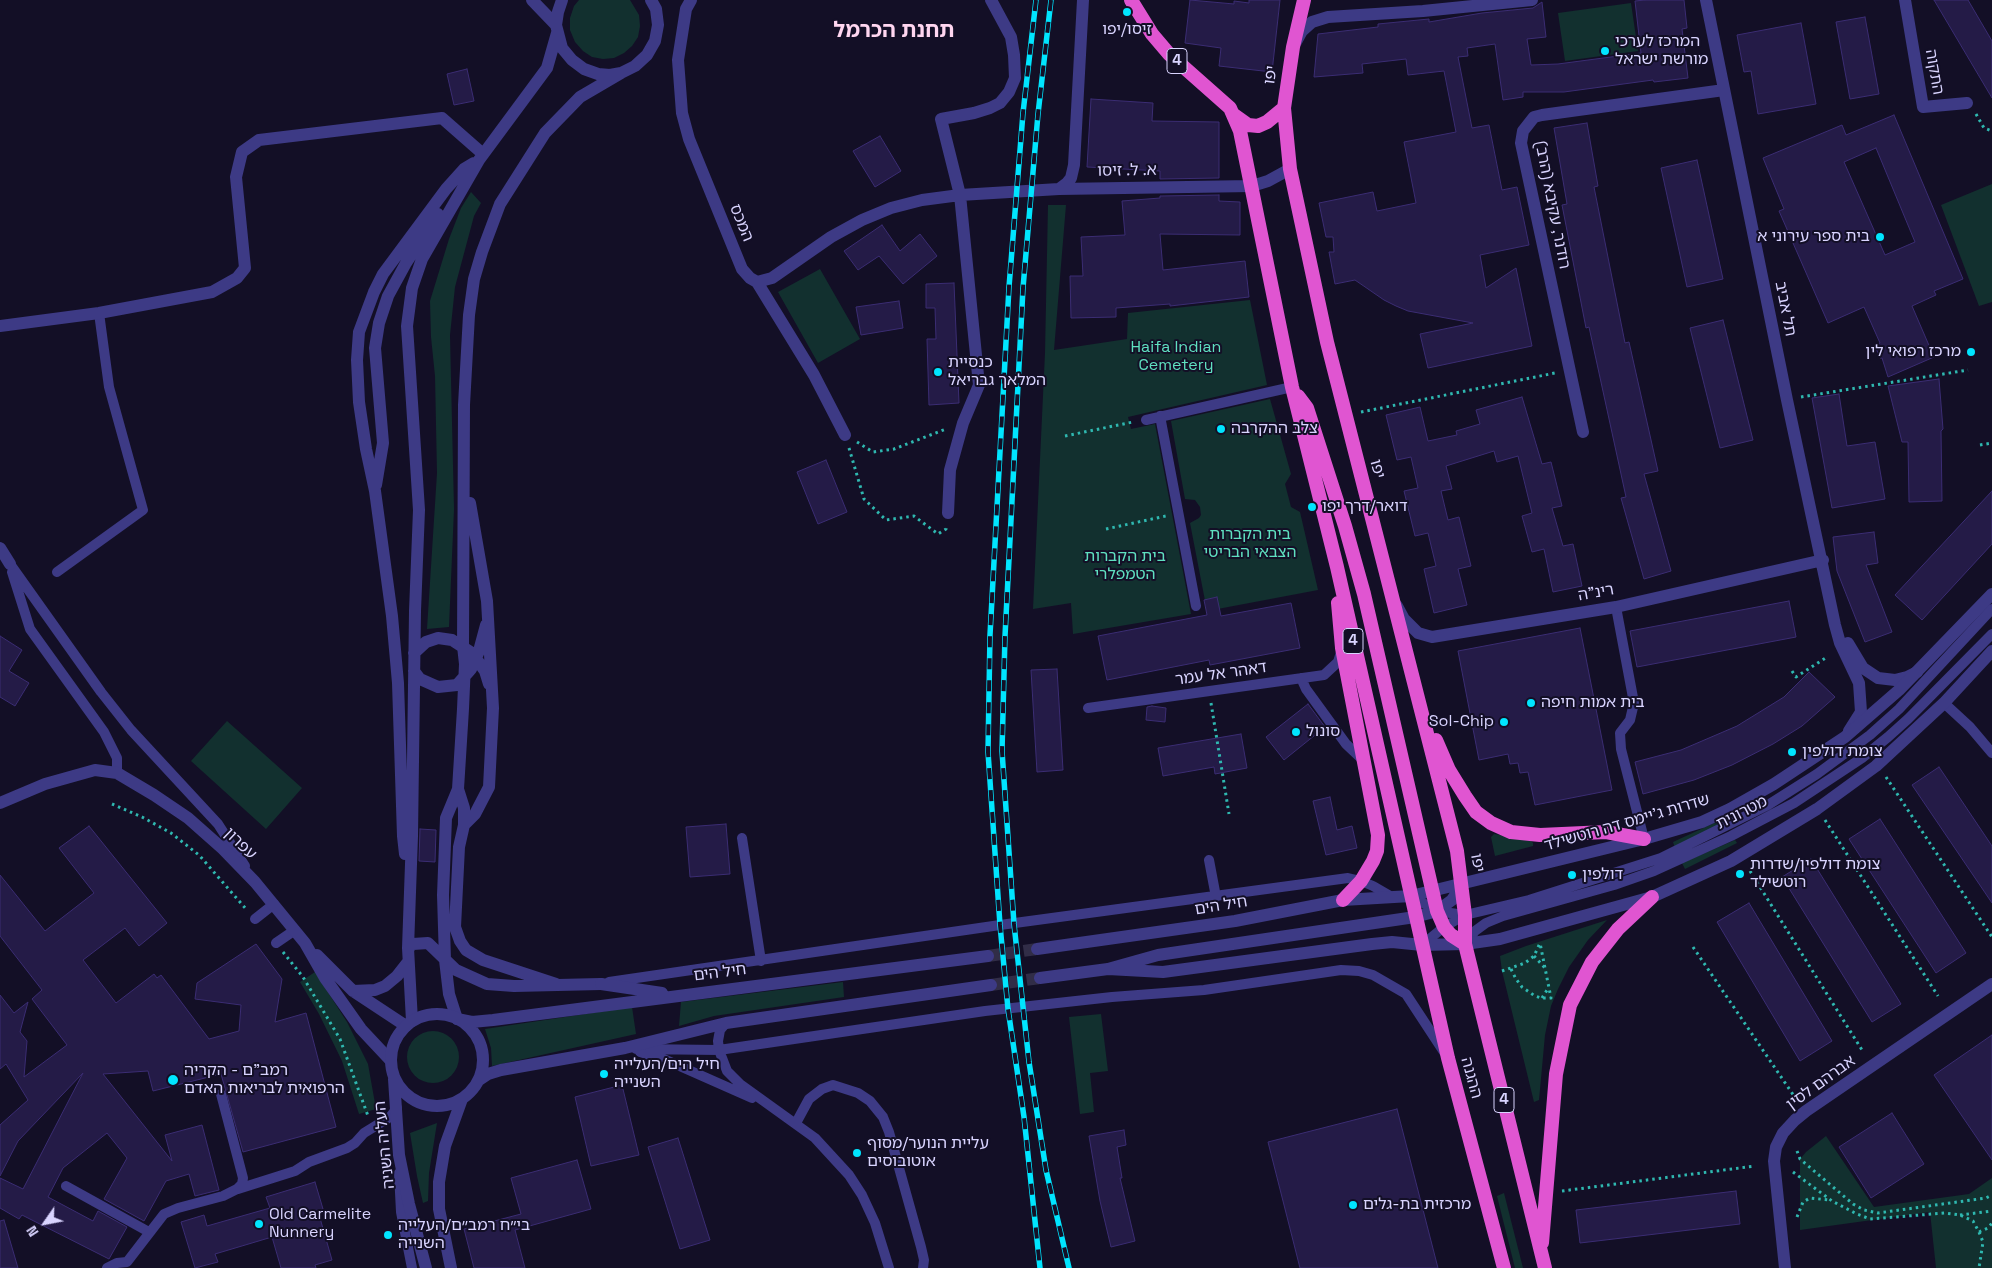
<!DOCTYPE html>
<html>
<head>
<meta charset="utf-8">
<style>
	body { margin:0 }
	#map { position:relative; width:1992px; height:1268px; overflow:hidden; background:#130f26; font-family:"Space Grotesk",sans-serif }
	canvas { display:block }
	.north { position:absolute; left:20px; top:1198px; width:50px; height:50px; -webkit-text-stroke:4px #130f26; paint-order:stroke; rotate:237deg; font-size:14px; font-weight:700; line-height:20px; text-align:center; color:#d9d4ff }
	.north::after { content:''; display:block; margin:auto; width:18px; height:22px; background:#d9d4ff; clip-path:polygon(50% 0,100% 100%,50% 72%,0 100%) }
</style>
</head>
<body>
<div id="map">
<canvas width="1992" height="1268"></canvas>
<div class="north">N</div>
</div>
<script>
const c = document.querySelector('canvas').getContext('2d');
c.lineJoin = 'round';
function fillPath(path, color) { c.fillStyle = color; c.fill(path, 'evenodd'); }
const toPath = rows => new Path2D(rows.map(r => 'M' + r).join(''));
function strokePath(path, color, width, dash) { c.strokeStyle = color; c.lineWidth = width; c.lineCap = dash ? 'butt' : 'round'; c.setLineDash(dash || []); c.stroke(path); }
function drawText(font, color, halo, rows, align = 'center') {
  c.font = font + ' "Space Grotesk","Noto Sans Hebrew",sans-serif'; c.lineWidth = 4; c.setLineDash([]); c.textBaseline = 'middle'; c.strokeStyle = halo; c.fillStyle = color; for (const [text, x, y, turn = 0] of rows) {
    c.save(); c.translate(x, y); c.rotate((+turn || 0) * Math.PI / 180); c.textAlign = isNaN(turn) ? turn : align; if (halo) c.strokeText(text, 0, 0); c.fillText(text, 0, 0); c.restore();
  }
}
fillPath(toPath([
	[579,0,630,0,639,15,640,26,638,37,632,46,624,53,614,58,603,59,592,57,583,51,575,42,570,30,570,18,574,6],
	[1631,3,1638,51,1565,61,1558,13],
	[1992,184,1992,302,1979,306,1941,205],
	[471,192,481,203,474,216,455,287,450,335,454,509,449,627,427,629,437,473,435,376,431,337,430,301,449,239,461,208],
	[1048,205,1066,205,1054,350,1127,339,1128,313,1250,300,1267,385,1128,417,1131,429,1155,424,1191,614,1073,634,1071,603,1033,609,1045,353],
	[820,269,860,339,818,363,778,292],
	[1270,399,1291,474,1285,484,1291,507,1300,512,1318,590,1207,611,1190,523,1199,518,1201,515,1200,507,1195,500,1185,499,1171,421],
	[227,721,302,788,266,829,191,761],
	[1725,818,1727,822,1675,848,1673,842],
	[1494,834,1529,839,1533,843,1533,846,1495,856,1491,837],
	[1735,840,1737,843,1685,869,1682,863],
	[1607,920,1588,940,1569,967,1558,989,1551,1006,1545,1035,1539,1100,1534,1102,1502,971,1500,956,1526,946],
	[315,972,347,1022,368,1064,376,1109,359,1114,342,1061,319,1014,300,982],
	[843,982,844,997,714,1016,679,1026,681,1002],
	[632,1007,636,1034,492,1066,491,1048,485,1029],
	[1101,1014,1108,1071,1090,1073,1094,1112,1080,1114,1069,1017],
	'407 1057a26 26 0 1 1 52 0a26 26 0 1 1-52 0Z',
	[437,1123,429,1173,428,1201,423,1203,417,1176,410,1133],
	[1826,1136,1874,1207,1969,1194,1992,1178,1992,1268,1936,1268,1930,1212,1800,1230,1800,1159,1806,1152],
	[1504,1193,1523,1268,1515,1268,1497,1196]
]), '#12302f');
const building = toPath([
	[1190,0,1234,4,1234,1,1249,3,1249,0,1280,0,1272,72,1219,66,1221,48,1185,43,1190,0],
	[1645,0,1684,0,1687,28,1682,29,1688,78,1654,82,1653,80,1564,92,1523,92,1523,97,1503,100,1495,44,1467,48,1468,56,1458,57,1472,128,1489,125,1502,190,1517,187,1529,245,1480,255,1486,288,1516,268,1532,346,1428,368,1420,334,1473,323,1408,311,1396,306,1384,300,1355,280,1335,284,1329,252,1334,252,1333,237,1326,237,1319,203,1373,192,1377,211,1416,203,1404,142,1456,132,1444,71,1408,75,1406,59,1362,64,1363,73,1314,77,1318,34,1378,27,1378,24,1429,19,1429,22,1482,13,1533,8,1542,2,1546,37,1527,39,1531,65,1558,64,1641,53,1635,1,1645,0],
	[1934,0,1968,0,1992,41,1992,98,1934,0],
	[1865,17,1879,94,1850,99,1836,22,1865,17],
	[1801,23,1816,104,1758,114,1751,71,1744,72,1737,35,1801,23],
	[467,69,474,101,454,105,447,74,467,69],
	[1091,99,1153,103,1152,121,1219,122,1219,178,1160,179,1160,171,1087,167,1091,99],
	[1894,115,1963,279,1934,291,1936,295,1912,306,1934,357,1888,377,1882,358,1880,358,1875,346,1880,343,1864,307,1828,323,1779,211,1784,209,1763,158,1842,125,1846,135,1894,115],
	[1876,148,1915,242,1885,255,1844,162,1876,148],
	[1587,123,1598,186,1594,187,1625,343,1629,342,1658,471,1644,474,1671,571,1644,579,1621,498,1626,497,1589,327,1586,328,1562,205,1567,204,1554,128,1587,123],
	[880,136,901,171,875,187,853,151,880,136],
	[1697,160,1723,279,1687,287,1661,168,1697,160],
	[1219,195,1219,201,1240,202,1240,235,1160,234,1163,270,1245,261,1249,297,1170,306,1170,304,1116,308,1116,317,1071,318,1070,276,1083,276,1081,237,1125,235,1122,201,1160,198,1160,196,1219,195],
	[882,225,900,251,920,234,937,256,903,284,879,256,858,270,844,251,882,225],
	[954,283,959,403,929,405,927,339,936,339,935,308,926,308,926,284,954,283],
	[899,301,903,328,861,335,856,307,899,301],
	[1723,320,1753,440,1720,448,1690,328,1723,320],
	[1939,379,1943,429,1941,431,1942,501,1909,502,1908,442,1902,442,1888,386,1939,379],
	[1839,394,1847,446,1875,442,1885,499,1832,508,1812,398,1839,394],
	[1522,397,1542,464,1551,462,1562,506,1552,508,1563,546,1573,544,1582,586,1553,592,1544,549,1532,552,1522,516,1532,513,1518,456,1497,462,1494,451,1446,466,1452,489,1441,491,1448,520,1459,517,1471,566,1458,569,1467,605,1434,613,1424,569,1436,566,1428,533,1415,536,1404,491,1418,488,1411,457,1397,460,1386,415,1420,407,1428,441,1457,435,1456,431,1480,424,1476,410,1522,397],
	[826,460,847,512,818,524,797,472,826,460],
	[1992,491,1992,544,1922,620,1895,595,1992,491],
	[1874,532,1878,563,1866,565,1892,632,1865,642,1837,571,1833,537,1874,532],
	[1217,597,1221,616,1291,603,1300,648,1210,665,1209,660,1107,680,1098,636,1207,615,1204,600,1217,597],
	[1789,601,1796,637,1637,667,1630,631,1789,601],
	[1580,628,1612,790,1535,805,1528,772,1520,773,1518,763,1510,764,1508,754,1479,760,1458,651,1580,628],
	[0,636,22,650,9,671,29,683,15,706,0,697,0,636],
	[1057,669,1063,770,1037,772,1031,670,1057,669],
	[1809,672,1835,697,1802,726,1773,744,1732,765,1694,780,1643,794,1635,762,1681,750,1737,726,1784,697,1809,672],
	[1308,704,1325,727,1284,760,1266,737,1308,704],
	[1152,706,1166,708,1165,722,1146,720,1147,707,1152,706],
	[1241,734,1247,768,1215,774,1214,767,1163,776,1158,748,1241,734],
	[1939,767,1992,846,1992,903,1912,785,1939,767],
	[1330,797,1337,830,1352,826,1357,848,1326,855,1313,801,1330,797],
	[1880,819,1966,953,1936,973,1849,839,1880,819],
	[726,824,730,874,690,877,686,827,726,824],
	[89,826,167,923,139,946,125,928,83,960,116,1003,154,974,157,978,161,975,209,1039,239,1031,241,1005,195,999,197,983,256,944,282,979,275,1022,306,1013,336,1127,243,1152,221,1074,153,1091,148,1071,103,1074,172,1161,165,1135,202,1125,219,1190,195,1196,189,1174,166,1181,144,1221,104,1199,127,1158,107,1133,63,1168,48,1197,93,1221,98,1211,127,1227,109,1259,22,1215,19,1219,0,1208,0,1178,23,1189,83,1073,18,1141,0,1176,0,1125,28,1100,6,1064,0,1069,0,995,14,1013,28,1002,20,1032,27,1041,24,1077,67,1045,32,999,42,990,0,936,0,875,45,931,94,893,59,848,89,826],
	[420,829,436,830,435,862,419,861,420,829],
	[1811,859,1901,1004,1872,1022,1782,877,1811,859],
	[1749,903,1832,1041,1800,1061,1717,922,1749,903],
	[1992,1035,1992,1160,1934,1075,1992,1035],
	[622,1085,639,1155,591,1166,575,1097,622,1085],
	[1397,1109,1438,1268,1300,1268,1268,1142,1397,1109],
	[1892,1113,1924,1164,1871,1198,1839,1147,1892,1113],
	[1124,1130,1126,1145,1117,1147,1122,1178,1120,1178,1135,1241,1111,1247,1100,1201,1089,1136,1124,1130],
	[678,1138,710,1240,680,1249,648,1147,678,1138],
	[577,1160,591,1209,515,1230,525,1268,474,1268,464,1229,521,1214,511,1178,577,1160],
	[315,1182,323,1209,318,1211,332,1260,315,1265,316,1268,281,1268,272,1237,215,1254,218,1262,195,1268,181,1222,204,1215,207,1226,270,1208,266,1197,315,1182],
	[1736,1191,1740,1224,1580,1243,1576,1210,1736,1191],
	[4,1220,18,1268,0,1268,0,1221,4,1220]
]);
fillPath(building, '#241b47');
strokePath(building, '#3b2d73', 1);
strokePath(toPath([
	[988,956,1037,949],
	[991,985,1040,978]
]), '#312d47', 12, [12, 6]);
strokePath(toPath([
	[1976,114,1984,128,1992,131],
	[1801,397,1968,370],
	[1361,412,1555,373],
	[1065,436,1133,422],
	[857,442,873,452,894,449,946,429],
	[1980,445,1992,443],
	[849,448,864,499,886,520,914,516,938,534,946,529,946,526],
	[1106,529,1166,516],
	[1792,671,1796,677,1827,657],
	[1211,703,1229,814],
	[1886,777,1992,937],
	[112,804,142,817,171,833,199,855,246,909],
	[1825,820,1938,996],
	[1750,871,1862,1050],
	[1693,947,1794,1096],
	[283,952,303,977,340,1039,368,1116],
	[1534,956,1545,968],
	[1511,969,1516,979,1522,987,1535,996,1541,998,1551,998,1540,943],
	[1502,971,1525,963,1534,956,1540,943],
	[1542,998,1549,987],
	[1797,1151,1800,1159,1853,1204,1864,1210,1878,1213,1986,1198,1992,1195],
	[1793,1172,1832,1201,1857,1214,1870,1219,1945,1213,1960,1215,1973,1221,1979,1232,1983,1242,1979,1268],
	[1562,1191,1755,1166],
	[1960,1215,1992,1211],
	[1797,1217,1803,1202,1810,1198,1829,1200],
	[1979,1232,1988,1228,1992,1223]
]), '#2fb8b0', 3, [2.5, 4]);
strokePath(toPath([
	[1160,416,1196,606],
	[1146,420,1292,387],
	[10,564,101,692,131,730,218,824,245,866],
	[12,572,30,629,104,732,117,758,117,773],
	[57,572,143,510,109,387,99,313],
	[1616,607,1634,703,1630,720,1620,733,1621,749,1644,839],
	[1301,678,1306,689,1346,744,1363,760],
	[1944,703,1970,727,1992,753],
	[1088,708,1324,675,1338,662,1342,649],
	[742,838,761,961],
	[1209,860,1216,897],
	[1411,896,1437,911,1464,915],
	[255,919,274,904],
	[276,943,295,930],
	[1465,944,1475,931,1486,923,1503,916,1614,885,1654,871,1731,836,1794,803,1862,758,1888,737,1908,719,1992,634],
	[1422,945,1444,927,1465,915,1529,900,1661,858,1768,805,1817,774,1870,735,1899,709,1992,609],
	[609,982,1000,925,1348,878,1361,881,1373,886,1392,897],
	[726,1023,720,1030,718,1041,719,1050,727,1071,740,1084,815,1138,849,1175,862,1195,875,1223,889,1268],
	[636,1049,719,1050,985,1011,1112,997,1204,990,1341,970,1359,971,1373,975,1406,994,1444,1052],
	[640,1052,666,1060,752,1098],
	[796,1123,809,1099,822,1089,833,1085,858,1093,870,1101,883,1117,889,1132,921,1247,924,1260,923,1268],
	[399,1173,401,1212,412,1268],
	[66,1186,149,1232],
	[238,1189,295,1171,309,1162,347,1148,355,1143,364,1133,390,1117,397,1108],
	[107,1268,117,1263,127,1262,164,1214,178,1208,223,1196,237,1189,242,1184,243,1178,221,1094]
]), '#3d3a85', 10);
strokePath(toPath([
	[532,0,556,25],
	[562,0,558,12,556,25,562,48,572,60,584,69,598,74,610,75,621,73,635,66,647,55,655,41,658,25,656,9,651,0],
	[691,0,686,9,678,60,682,113,689,139,742,269,750,278,757,282,814,375,845,435],
	[1706,0,1787,400,1835,625,1840,643,1859,683,1861,712,1849,731],
	[1905,0,1923,107,1967,103],
	[1296,42,1302,31,1312,22,1328,17,1423,11,1532,0],
	[1059,189,1067,183,1071,178,1074,165,1083,0],
	[757,282,772,278,831,237,862,220,891,208,922,200,960,195,1059,189,1252,186,1268,181,1290,169],
	[0,326,99,313,212,292,237,278,245,268,236,177,242,152,259,140,442,118,483,154],
	[1583,432,1521,143,1523,131,1534,117,1542,115,1724,90],
	[376,485,383,443,375,348,379,323,388,296,406,263,438,214],
	[470,503,487,601,493,708,489,787,475,814,464,825,459,847,455,927,460,941,466,950,483,960,556,984],
	[948,513,950,470,963,423,979,385,960,195,941,119,974,113,990,108,1000,103,1009,92,1015,78,1014,55,1011,37,991,0],
	[0,548,10,564],
	[1397,606,1404,619,1418,633,1432,637,1616,607,1823,560],
	[1848,643,1863,668,1878,678,1895,680,1907,677,1917,672],
	[414,653,426,642,438,638,452,640,472,653,485,671,489,684],
	[414,671,420,679,438,687,457,685,471,669,479,651,486,625],
	[458,789,464,808,464,825],
	[0,803,45,784,95,770,117,773,154,795,188,818,223,849,255,882,305,943,325,978,361,1029,391,1061],
	[405,854,403,836,398,683,392,616,375,491,366,449,359,402,357,360,359,332,374,292,383,274,446,189,464,169,474,163],
	[408,948,413,944,428,943,456,970,487,984,514,986,601,984],
	[317,955,353,991,406,1026],
	[353,991,375,990,385,986,397,976,408,962],
	[457,1019,449,994,445,960,443,895,446,818,458,789,463,709,465,664,463,646,464,405,469,315,474,279,482,252,500,204,545,133,580,97,621,73],
	[412,1021,408,948,412,836,415,611,419,510,407,326,412,288,422,259,479,160,547,68,557,33],
	[1785,1268,1774,1161,1776,1147,1783,1133,1795,1120,1806,1111,1992,984]
]), '#3d3a85', 12);
strokePath(toPath([
	[1037,949,1235,921,1343,900,1411,896,1644,839,1702,822,1730,809,1774,784,1845,737,1899,690,1992,594],
	[1108,969,1163,972,1372,944,1392,942,1422,945,1465,944,1500,939,1652,897,1731,861,1817,809,1876,766,1944,703,1992,651],
	[1040,978,1108,969,1158,955,1415,917,1437,911,1452,900,1463,884],
	[601,984,662,993],
	'391 1060a46 46 0 1 1 92 0a46 46 0 1 1-92 0Z',
	[457,1019,472,1022,493,1020,988,956],
	[394,1079,399,1155,409,1204,426,1268],
	[479,1080,488,1074,501,1070,625,1048,726,1023,991,985],
	[451,1268,439,1209,439,1182,445,1146,462,1099]
]), '#3d3a85', 12);
strokePath(toPath([
	[1131,0,1152,34,1169,54,1230,108,1240,131,1292,387,1337,567,1448,1058,1504,1268],
	[1304,0,1293,47,1284,108,1290,169,1327,342,1457,851,1465,915,1465,944,1545,1268],
	[1234,115,1248,125,1258,126,1267,122,1284,108],
	[1298,396,1307,408,1345,526,1364,594,1437,911,1444,927,1451,935,1465,944],
	[1338,603,1342,648,1378,835,1377,851,1373,861,1361,881,1343,900],
	[1436,740,1449,770,1465,796,1476,812,1491,823,1511,832,1540,835,1606,832,1644,839],
	[1542,1243,1556,1074,1570,1005,1592,962,1618,929,1652,897]
]), '#e055d1', 14);
const rail = toPath([
	[1036,0,1023,113,1009,287,990,635,988,752,1000,925,1008,1009,1024,1117,1040,1268],
	[1051,0,1038,114,1023,288,1005,636,1002,751,1014,924,1029,1062,1046,1170,1069,1268]
]);
strokePath(rail, '#00e5ff', 5.5);
strokePath(rail, '#130f26', 4, [11]);
for (const [x, y, r, color] of [
	[1127,12,5,"#00e5ff"],
	[1605,51,5,"#00e5ff"],
	[1880,237,5,"#00e5ff"],
	[1971,352,5,"#00e5ff"],
	[938,372,5,"#00e5ff"],
	[1221,429,5,"#00e5ff"],
	[1312,507,5,"#00e5ff"],
	[1531,703,5,"#00e5ff"],
	[1504,722,5,"#00e5ff"],
	[1296,732,5,"#00e5ff"],
	[1792,752,5,"#00e5ff"],
	[1740,874,5,"#00e5ff"],
	[1572,875,5,"#00e5ff"],
	[604,1074,5,"#00e5ff"],
	[173,1080,6,"#00e5ff"],
	[857,1153,5,"#00e5ff"],
	[1353,1205,5,"#00e5ff"],
	[259,1224,5,"#00e5ff"],
	[388,1235,5,"#00e5ff"]
]) { const dot = new Path2D(); dot.arc(x, y, r, 0, 2 * Math.PI); c.fillStyle = color; c.fill(dot); strokePath(dot, '#130f26', 2); }
for (const [x, y, w] of [
	[1177,61,20],
	[1353,641,20],
	[1504,1100,20]
]) { const box = new Path2D(); box.roundRect(x - w / 2, y - 12.5, w, 25, 4); c.fillStyle = '#130f26'; c.fill(box); strokePath(box, '#d9d4ff', 1); }
drawText('bold 15px', '#d9d4ff', null, [
	["4",1177,61],
	["4",1353,641],
	["4",1504,1100]
]);
drawText('16px', '#d9d4ff', '#130f26', [
	["זיסו/יפו",1127,30,"center"],
	["המרכז לערכי",1615,42],
	["מורשת ישראל",1615,60],
	["בית ספר עירוני א",1870,237,"right"],
	["מרכז רפואי לין",1961,352,"right"],
	["כנסיית",948,363],
	["המלאך גבריאל",948,381],
	["צלב ההקרבה",1231,429],
	["דואר/דרך יפו",1322,507],
	["בית אמות חיפה",1541,703],
	["Sol-Chip",1494,722,"right"],
	["סונול",1306,732],
	["צומת דולפין",1802,752],
	["צומת דולפין/שדרות",1750,865],
	["רוטשילד",1750,883],
	["דולפין",1582,875],
	["חיל הים/העלייה",614,1065],
	["השנייה",614,1083],
	["רמב\"ם - הקריה",184,1071],
	["הרפואית לבריאות האדם",184,1089],
	["עליית הנוער/מסוף",867,1144],
	["אוטובוסים",867,1162],
	["מרכזית בת-גלים",1363,1205],
	["Old Carmelite",269,1215],
	["Nunnery",269,1233],
	["בי״ח רמב״ם/העלייה",398,1226],
	["השנייה",398,1244]
], 'left');
drawText('16px', '#d9d4ff', '#130f26', [
	["התקוה",1934,72,80],
	["יפו",1271,75,-82],
	["א. ל. זיסו",1127,171,-1],
	["רודנר, עקיבא (הרב)",1552,205,79],
	["המכס",741,223,68],
	["תל אביב",1785,309,79],
	["יפו",1377,469,75],
	["רינ\"ה",1596,593,-10],
	["דאהר אל עמר",1221,674,-8],
	["מטרונית",1742,813,-27],
	["שדרות ג'יימס דה רוטשילד",1627,823,-16],
	["עפרון",240,844,44],
	["יפו",1477,863,80],
	["חיל הים",1221,906,-9],
	["חיל הים",720,973,-7],
	["ההגנה",1471,1078,75],
	["אברהם לסין",1821,1083,-36],
	["העליה השניה",385,1145,-96]
]);
drawText('16px', '#5fe0c0', '#130f26', [
	["Haifa Indian",1176,348],
	["Cemetery",1176,366],
	["בית הקברות",1250,535],
	["הצבאי הבריטי",1250,553],
	["בית הקברות",1125,557],
	["הטמפלרי",1125,575]
]);
drawText('bold 21px', '#ffd6f0', '#130f26', [
	["תחנת הכרמל",894,31]
]);
</script>
</body>
</html>
